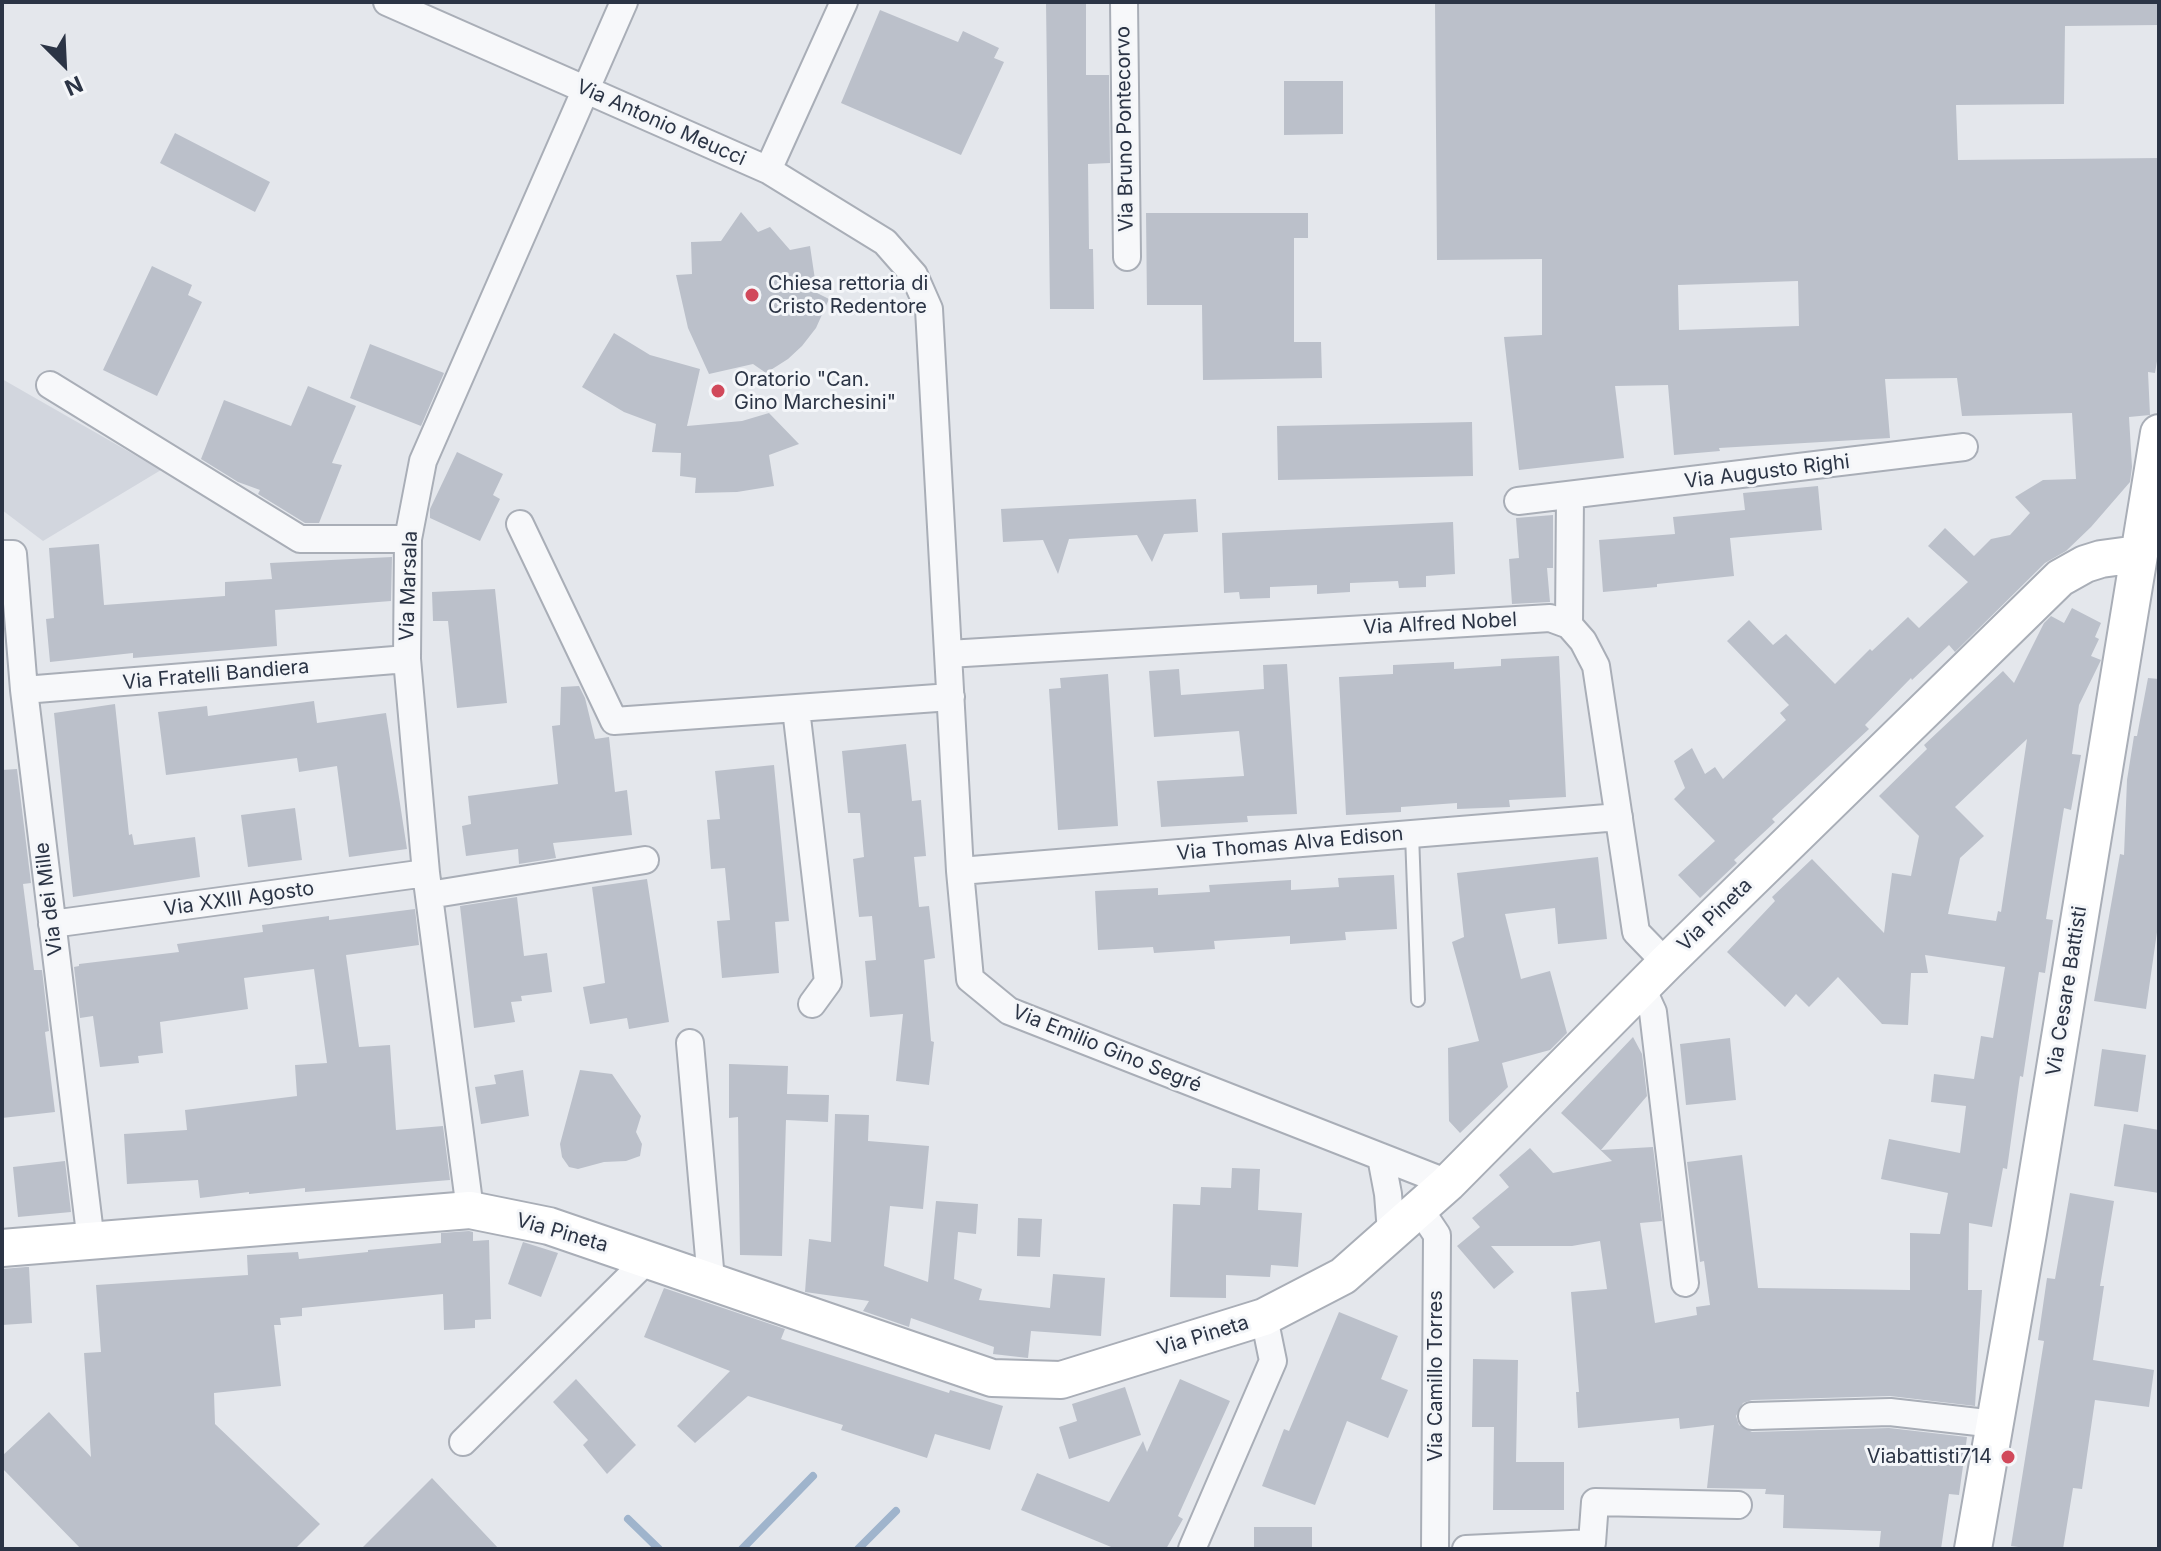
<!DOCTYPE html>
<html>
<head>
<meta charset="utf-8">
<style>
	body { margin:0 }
	#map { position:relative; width:2161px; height:1551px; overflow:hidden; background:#e4e7ec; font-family:Inter,sans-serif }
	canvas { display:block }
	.frame { position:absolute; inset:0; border:4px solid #2b3445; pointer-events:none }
	.north { position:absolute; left:24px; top:24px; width:80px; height:80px; -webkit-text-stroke:6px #f4f6f9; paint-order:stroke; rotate:156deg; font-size:22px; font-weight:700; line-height:32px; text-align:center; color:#2b3445 }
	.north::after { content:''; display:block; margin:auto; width:28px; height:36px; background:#2b3445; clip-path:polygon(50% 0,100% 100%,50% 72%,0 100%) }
</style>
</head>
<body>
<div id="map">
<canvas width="2161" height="1551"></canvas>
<div class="frame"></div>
<div class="north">N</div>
</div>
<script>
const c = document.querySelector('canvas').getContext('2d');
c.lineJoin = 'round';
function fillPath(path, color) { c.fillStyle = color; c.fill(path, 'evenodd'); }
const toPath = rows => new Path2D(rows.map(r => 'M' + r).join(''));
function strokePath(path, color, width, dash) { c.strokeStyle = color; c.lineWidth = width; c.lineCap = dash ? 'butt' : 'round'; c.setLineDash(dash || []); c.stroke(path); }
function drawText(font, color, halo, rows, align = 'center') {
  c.font = font + ' Inter,sans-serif'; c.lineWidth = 6; c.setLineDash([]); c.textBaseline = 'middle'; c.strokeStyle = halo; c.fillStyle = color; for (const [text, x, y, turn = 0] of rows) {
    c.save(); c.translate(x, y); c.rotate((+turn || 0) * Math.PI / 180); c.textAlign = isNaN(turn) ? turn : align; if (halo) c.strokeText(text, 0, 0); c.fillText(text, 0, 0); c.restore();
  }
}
fillPath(toPath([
	[2,379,161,470,43,541,2,510]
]), '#d2d6de');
strokePath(toPath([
	[628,1519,659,1549],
	[742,1549,813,1476],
	[858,1549,896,1511]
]), '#9fb4cc', 8);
fillPath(toPath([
	[1046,2,1086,2,1086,75,1109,75,1110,163,1088,164,1089,249,1093,249,1094,309,1050,309],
	[1435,2,2159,2,2159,25,2065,26,2064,104,1956,105,1958,160,2159,158,2159,349,2155,373,2148,372,2150,415,2129,417,2132,467,2130,482,2091,527,2066,551,2045,563,1955,652,1949,645,1912,680,1911,678,1865,725,1869,729,1772,819,1775,822,1734,860,1737,863,1700,898,1678,875,1715,841,1674,799,1685,788,1674,761,1692,748,1705,774,1715,767,1723,779,1786,720,1780,713,1789,705,1727,641,1749,620,1773,645,1786,634,1835,684,1870,649,1872,651,1908,617,1919,628,1968,582,1928,546,1945,528,1974,556,1991,539,2010,535,2030,513,2015,497,2043,480,2076,479,2072,413,1962,416,1957,378,1885,379,1890,438,1719,448,1720,451,1674,455,1668,385,1615,386,1624,458,1519,470,1504,337,1542,335,1542,259,1437,260],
	[1798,281,1799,326,1679,330,1678,285],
	[880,10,958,42,963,31,999,48,994,58,1004,62,961,155,841,103],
	[1284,81,1343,81,1343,134,1284,135],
	[175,133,270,182,255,212,160,163],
	[741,212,758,232,770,227,790,250,810,246,817,293,829,299,816,328,802,346,788,359,766,373,753,364,709,374,688,328,676,275,692,274,691,242,721,241],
	[1146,213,1308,213,1308,238,1294,238,1294,342,1321,342,1322,378,1203,380,1202,305,1147,305],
	[152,266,192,285,188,295,202,302,157,396,103,370],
	[614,333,650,355,700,369,687,426,742,421,769,413,799,444,769,455,774,486,737,492,695,493,696,478,680,476,681,453,652,452,656,424,624,412,582,387],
	[370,344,444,373,421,426,350,398],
	[308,386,356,406,332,463,342,465,319,523,305,523,258,494,260,490,238,482,201,459,224,400,291,426],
	[1472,422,1473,476,1278,480,1277,426],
	[457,452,503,474,493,495,500,499,480,541,430,518,430,509],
	[1818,486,1822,530,1730,538,1734,576,1657,584,1657,587,1603,592,1599,540,1675,534,1673,517,1745,510,1743,493],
	[1196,499,1198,532,1164,534,1152,562,1137,535,1069,539,1058,574,1043,540,1003,542,1001,509],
	[1553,515,1553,568,1547,568,1550,602,1512,604,1509,559,1519,558,1516,518],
	[1453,522,1455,574,1426,576,1426,587,1399,588,1398,581,1350,583,1350,592,1317,594,1317,585,1270,587,1270,598,1240,599,1239,592,1224,593,1222,533],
	[99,544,104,605,225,596,225,582,272,579,270,563,392,557,391,601,275,610,277,646,133,658,133,653,50,662,46,619,54,618,49,548],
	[495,589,507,703,457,708,448,621,433,621,432,592],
	[2072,608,2101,623,2095,637,2099,639,2091,656,2101,660,2079,705,2072,754,2081,755,2071,810,2064,808,2046,919,2053,920,2045,973,2039,972,2023,1077,2020,1076,2007,1169,2003,1168,1992,1227,1969,1223,1968,1290,1982,1290,1975,1406,1890,1396,1752,1400,1743,1403,1736,1416,1739,1425,1752,1432,1889,1428,1967,1437,1959,1495,1949,1494,1941,1549,1879,1549,1881,1531,1783,1528,1784,1495,1765,1494,1766,1489,1707,1488,1714,1425,1680,1429,1679,1418,1578,1428,1576,1392,1579,1392,1571,1292,1607,1289,1600,1241,1572,1246,1491,1246,1514,1272,1494,1289,1457,1246,1480,1227,1472,1218,1509,1187,1499,1175,1530,1148,1553,1173,1612,1161,1561,1113,1633,1037,1642,1054,1647,1096,1601,1150,1653,1147,1662,1221,1640,1223,1655,1323,1697,1315,1696,1307,1710,1305,1704,1261,1700,1262,1687,1162,1742,1155,1758,1288,1910,1290,1910,1233,1940,1234,1948,1193,1881,1179,1889,1139,1960,1153,1966,1106,1931,1102,1934,1074,1974,1079,1981,1036,1993,1038,2005,967,1925,955,1928,973,1911,973,1908,1025,1882,1024,1838,977,1809,1007,1796,994,1785,1007,1727,952,1775,901,1772,897,1812,859,1884,933,1892,873,1911,876,1919,836,1879,796,1927,749,1924,745,2003,671,2014,683,2044,623,2051,616,2064,623],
	[2027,739,2001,912,1998,911,1996,921,1948,914,1960,858,1984,836,1955,807],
	[1559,656,1566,797,1509,800,1510,807,1457,809,1457,803,1401,807,1401,812,1346,815,1339,677,1393,674,1393,665,1454,662,1454,669,1501,666,1501,659],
	[1287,664,1297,814,1247,816,1248,822,1161,827,1157,781,1244,776,1239,731,1154,737,1149,671,1179,669,1181,695,1264,689,1263,665],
	[1108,674,1118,826,1058,830,1049,689,1061,688,1060,678],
	[2148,678,2159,679,2159,918,2146,1009,2094,1001,2120,854,2124,855,2127,780,2134,736,2137,736],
	[579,686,585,698,595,739,609,737,615,792,627,790,632,835,553,843,556,858,519,864,518,849,466,856,462,826,471,824,468,796,558,784,552,726,560,725,561,687],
	[314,701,317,723,386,713,407,849,349,857,337,766,299,772,297,758,166,775,158,712,207,706,208,716],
	[115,704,129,835,132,834,134,845,195,837,200,877,73,897,54,713],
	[906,744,912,801,921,800,926,856,914,857,919,907,929,906,935,958,924,960,931,1041,934,1042,929,1085,896,1081,903,1014,870,1017,865,961,876,960,872,916,859,917,853,859,864,857,860,813,848,813,842,751],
	[774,765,789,921,775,922,779,973,722,978,717,921,730,920,725,868,711,869,707,820,720,819,715,771],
	[17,769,31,883,23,884,34,970,42,970,49,1031,45,1032,55,1112,2,1118,2,770],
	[295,808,302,860,248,867,241,815],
	[1598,857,1607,939,1558,944,1555,908,1505,914,1521,979,1550,971,1567,1033,1550,1050,1502,1063,1508,1087,1460,1133,1449,1121,1448,1048,1479,1041,1452,942,1464,937,1457,873],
	[1394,875,1397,929,1345,932,1346,940,1290,944,1290,936,1214,941,1215,949,1154,953,1153,947,1098,950,1095,891,1158,888,1158,895,1210,892,1209,885,1291,880,1291,890,1339,887,1338,878],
	[647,879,669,1022,629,1029,627,1018,590,1024,583,987,605,983,592,887],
	[517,897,524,956,547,953,552,992,521,996,522,1001,511,1002,515,1022,474,1028,460,906],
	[415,909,419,945,346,955,359,1047,390,1045,396,1130,443,1126,450,1180,305,1192,305,1188,249,1194,249,1192,200,1198,198,1180,127,1184,124,1134,187,1130,185,1110,297,1096,295,1065,327,1063,314,969,244,978,248,1009,160,1022,163,1053,138,1056,139,1063,100,1067,93,1016,80,1018,74,967,79,966,79,964,179,952,177,944,263,932,262,925,329,916,329,920],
	[1730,1038,1736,1100,1686,1105,1680,1044],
	[2102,1049,2146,1055,2138,1112,2094,1106],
	[729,1064,788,1066,787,1094,829,1095,828,1122,786,1120,782,1256,740,1255,738,1117,729,1118],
	[523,1070,529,1116,481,1124,475,1087,496,1084,494,1075],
	[580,1070,612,1074,641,1116,636,1132,642,1144,640,1156,626,1161,604,1162,578,1169,569,1167,562,1157,560,1144],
	[835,1114,869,1115,868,1141,929,1146,923,1209,890,1206,884,1266,928,1282,936,1201,978,1204,976,1234,958,1232,954,1279,982,1289,979,1300,1050,1308,1053,1274,1105,1278,1101,1336,1031,1331,1028,1358,993,1354,994,1347,911,1318,909,1327,863,1311,869,1301,805,1292,809,1239,831,1242],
	[2124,1124,2159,1130,2159,1193,2114,1186],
	[65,1161,71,1212,18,1217,13,1167],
	[1232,1168,1260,1169,1258,1210,1302,1213,1298,1267,1271,1265,1270,1277,1226,1275,1226,1298,1170,1297,1173,1204,1200,1205,1201,1187,1231,1188],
	[2070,1193,2114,1201,2100,1286,2104,1286,2093,1360,2154,1370,2149,1407,2095,1400,2082,1489,2073,1488,2063,1549,2034,1549,2011,1546,2044,1341,2038,1340,2047,1278,2055,1279],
	[1018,1218,1042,1219,1040,1257,1017,1256],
	[469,1231,473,1232,473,1241,489,1240,491,1319,475,1320,475,1328,444,1330,443,1294,302,1308,302,1316,280,1318,281,1325,274,1325,281,1386,214,1393,215,1424,320,1524,295,1549,81,1549,2,1468,2,1456,49,1412,91,1457,84,1353,101,1352,96,1285,248,1275,247,1255,298,1252,299,1259,368,1252,368,1250,441,1243,441,1233],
	[523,1242,558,1253,541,1297,508,1284],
	[26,1267,29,1267,32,1323,2,1325,2,1269],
	[664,1288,785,1329,781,1339,949,1393,950,1390,1003,1406,990,1450,935,1434,927,1458,841,1430,843,1425,748,1396,695,1443,677,1426,730,1371,644,1337],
	[1339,1312,1398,1336,1381,1379,1408,1390,1388,1438,1347,1421,1315,1505,1262,1486,1284,1429,1289,1431],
	[1473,1359,1518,1360,1516,1462,1564,1462,1564,1510,1493,1510,1494,1427,1472,1427],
	[576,1379,636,1445,607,1474,583,1445,588,1440,553,1402],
	[1180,1379,1230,1401,1178,1516,1183,1519,1166,1549,1116,1549,1021,1510,1037,1473,1109,1502,1143,1441,1147,1452],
	[1125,1387,1141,1435,1069,1459,1059,1427,1077,1421,1072,1404],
	[432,1478,499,1549,361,1549],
	[1254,1527,1312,1527,1312,1549,1254,1549]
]), '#bbc0ca');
const lane = toPath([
	[1412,834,1418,1000]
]);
const street = toPath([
	[387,2,768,170,844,2],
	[1124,2,1127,257],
	[768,170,885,242,914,275,929,309,960,871,970,979,1009,1011,1448,1183],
	[50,385,300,539,408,539],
	[1518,501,1964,447],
	[520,524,614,721,951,697],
	[2,554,13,554,24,690,91,1242],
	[1569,625,1570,496],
	[948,654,1550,618,1569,625,1583,641,1596,666,1636,932,1666,963],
	[24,690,407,659],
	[796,709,828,982,812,1004],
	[960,871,1619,817],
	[429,895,645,860],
	[52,924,426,873],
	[1642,988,1653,1012,1685,1283],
	[690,1043,711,1280],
	[1381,1157,1388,1194,1391,1232],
	[1419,1208,1437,1235,1435,1549],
	[470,1210,426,873,407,659,408,539,423,461,624,2],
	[1752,1416,1890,1412,1995,1424],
	[463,1442,648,1259],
	[1192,1549,1273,1361,1264,1317],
	[1466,1549,1592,1543,1595,1502,1738,1505]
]);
const secondary = toPath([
	[2,1248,470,1210,549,1226,992,1378,1061,1380,1264,1317,1343,1276,1448,1183,1666,963,2060,578,2085,564,2101,559,2138,554],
	[1973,1549,2028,1233,2159,433]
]);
strokePath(lane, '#a9aeb7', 16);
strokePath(street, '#a9aeb7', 30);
strokePath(secondary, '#a9aeb7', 40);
strokePath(lane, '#f7f8fa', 12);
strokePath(street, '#f7f8fa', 26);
strokePath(secondary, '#fff', 36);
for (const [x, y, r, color] of [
	[752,295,8,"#d1495b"],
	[718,391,8,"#d1495b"],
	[2008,1457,8,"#d1495b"]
]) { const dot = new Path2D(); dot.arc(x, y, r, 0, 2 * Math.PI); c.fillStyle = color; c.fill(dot); strokePath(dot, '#f4f6f9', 3); }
drawText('20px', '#2b3445', '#f4f6f9', [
	["Via Antonio Meucci",661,123,24],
	["Via Bruno Pontecorvo",1125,129,-91],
	["Via Augusto Righi",1767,472,-7],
	["Via Marsala",409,586,-88],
	["Via Alfred Nobel",1440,624,-3],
	["Via Fratelli Bandiera",216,675,-5],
	["Via Thomas Alva Edison",1290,844,-5],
	["Via dei Mille",49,899,-97],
	["Via XXIII Agosto",239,899,-8],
	["Via Pineta",1715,915,-44],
	["Via Cesare Battisti",2067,991,-81],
	["Via Emilio Gino Segré",1107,1049,22],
	["Via Pineta",562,1233,16],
	["Via Pineta",1203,1336,-17],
	["Via Camillo Torres",1436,1376,-90]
]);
drawText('20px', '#2b3445', '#f4f6f9', [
	["Chiesa rettoria di",768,284],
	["Cristo Redentore",768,307],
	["Oratorio \"Can.",734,380],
	["Gino Marchesini\"",734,403],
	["Viabattisti714",1992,1457,"right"]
], 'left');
</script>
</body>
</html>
